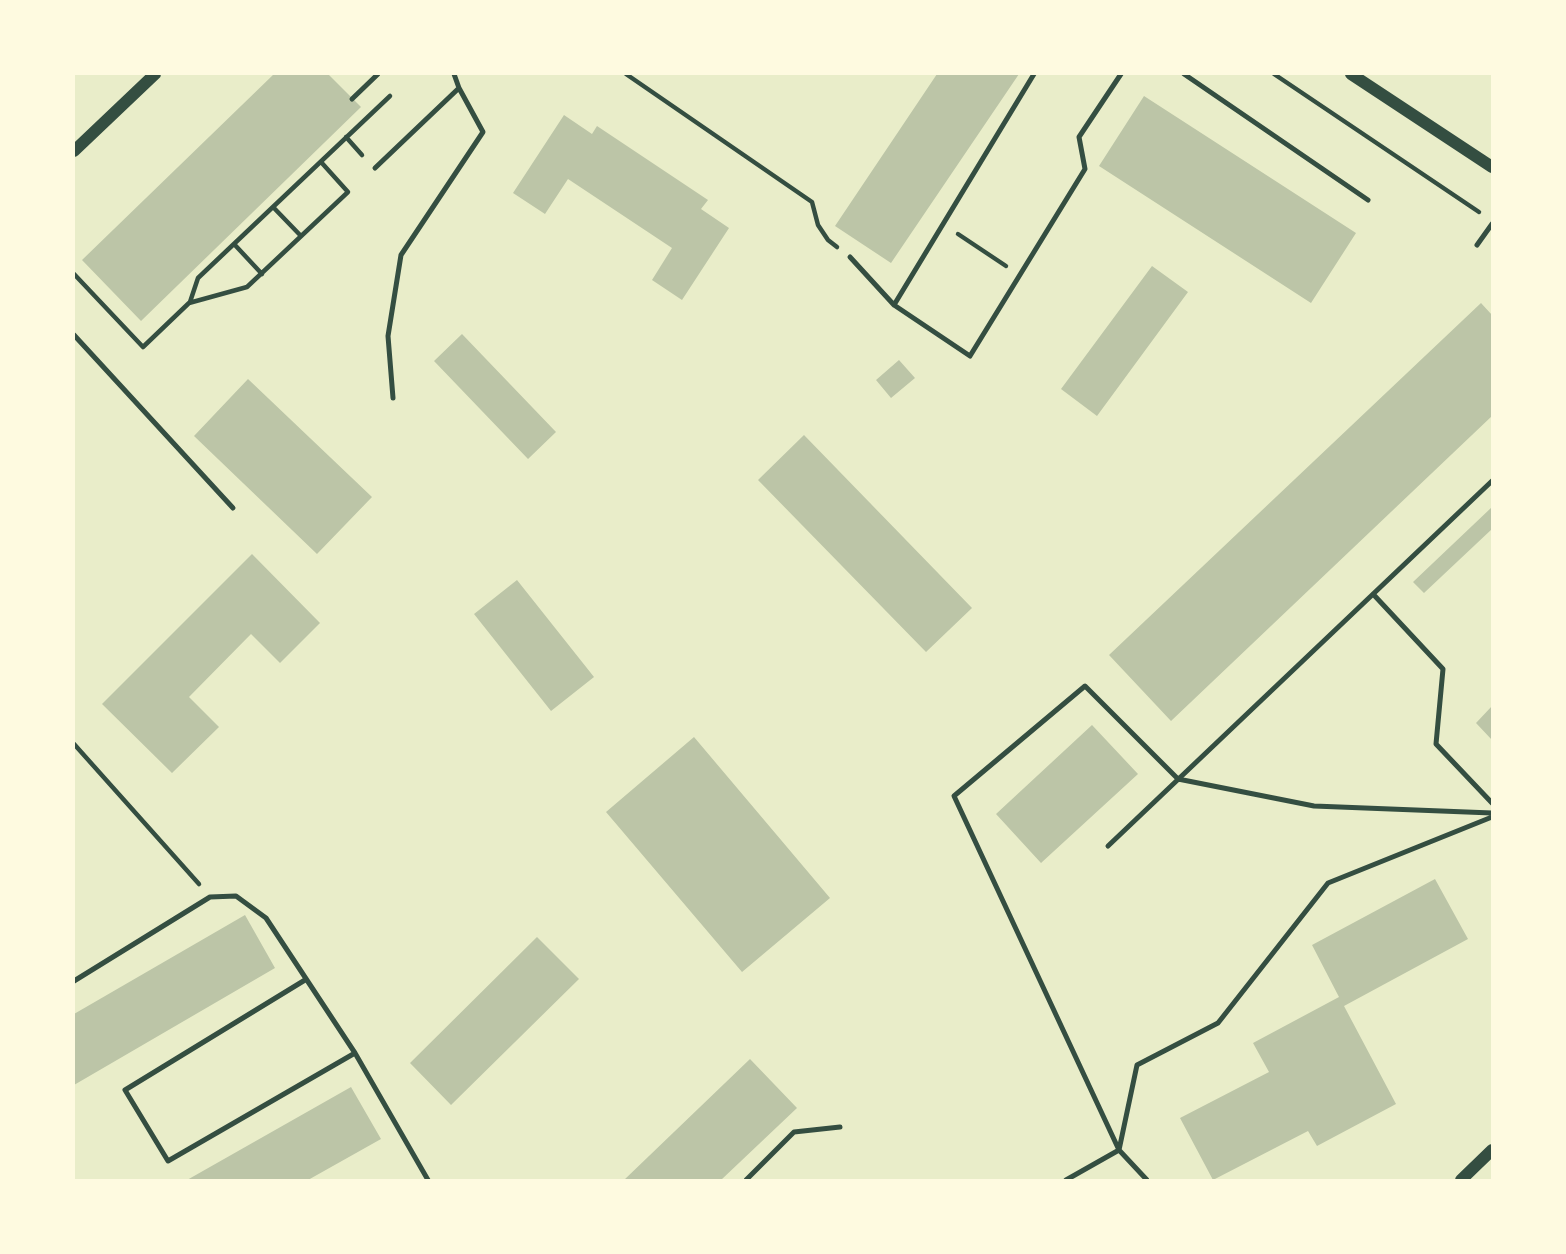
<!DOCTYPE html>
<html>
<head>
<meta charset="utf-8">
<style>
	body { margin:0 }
	#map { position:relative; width:1566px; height:1254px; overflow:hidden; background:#e9edc9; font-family:Inter,sans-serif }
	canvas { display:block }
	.frame { position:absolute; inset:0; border:75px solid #fefae0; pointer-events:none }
</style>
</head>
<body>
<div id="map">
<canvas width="1566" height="1254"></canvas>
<div class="frame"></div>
</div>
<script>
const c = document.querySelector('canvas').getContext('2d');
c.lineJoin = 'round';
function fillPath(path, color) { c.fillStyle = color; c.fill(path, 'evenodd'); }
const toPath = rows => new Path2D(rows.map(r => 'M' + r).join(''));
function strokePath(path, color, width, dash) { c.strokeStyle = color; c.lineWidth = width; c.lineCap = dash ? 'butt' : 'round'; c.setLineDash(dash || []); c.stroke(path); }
fillPath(toPath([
	[274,74,328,74,361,107,141,321,82,260],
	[937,74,1019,74,891,263,835,226],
	[1144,96,1356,233,1311,303,1099,166],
	[564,115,592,134,597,126,708,200,701,209,729,228,682,300,652,280,672,248,568,179,545,214,513,193],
	[1152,266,1188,292,1097,416,1061,389],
	[1481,303,1492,315,1492,416,1171,721,1109,655],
	[462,334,556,432,528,459,434,361],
	[899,360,915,378,891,398,876,380],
	[248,379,372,497,317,554,194,436],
	[804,435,972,608,926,652,758,480],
	[1492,507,1492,529,1424,593,1413,582],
	[252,554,320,623,280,663,251,634,189,697,219,727,172,773,102,704],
	[517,580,594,677,551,711,474,614],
	[1492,706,1492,740,1476,723],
	[1092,725,1138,774,1041,863,996,814],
	[694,737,830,898,742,972,606,812],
	[1435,879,1468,939,1344,1006,1396,1104,1317,1146,1308,1131,1213,1180,1180,1118,1269,1072,1253,1043,1339,997,1312,945],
	[245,915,275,968,74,1085,74,1014],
	[537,937,579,979,451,1105,410,1063],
	[750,1059,797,1108,721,1180,624,1180],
	[351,1087,381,1139,308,1180,187,1180]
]), '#bcc5a7');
strokePath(toPath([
	[626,74,812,202,818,225,828,240,837,247],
	[1274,74,1479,212],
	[346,137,362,155],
	[273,207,301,236],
	[958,234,1006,266],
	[234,244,262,274],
	[74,274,143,347,189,303,247,287,348,192,321,162],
	[190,302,198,278,390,96],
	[74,744,199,884]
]), '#344e41', 4.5);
strokePath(toPath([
	[1184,74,1368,200],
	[352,99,378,74],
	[375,168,459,88,454,74],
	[1477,245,1492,224],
	[850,257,894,305,1034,74],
	[894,305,970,356,1085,169,1079,137,1121,74],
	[74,335,233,508],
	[393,398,388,336,401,255,483,132,459,88],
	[1373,594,1443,669,1436,744,1492,803],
	[1108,846,1492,481],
	[305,980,125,1090,168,1161,355,1053],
	[74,981,210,897,236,896,266,918,355,1053,428,1180],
	[746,1180,794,1132,840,1127],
	[1066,1180,1119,1150,1137,1065,1218,1023,1328,883,1492,817],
	[1147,1180,1119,1150,954,796,1085,686,1178,779,1314,806,1492,813]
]), '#344e41', 5);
strokePath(toPath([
	[1351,74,1492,167],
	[74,151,155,74],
	[1461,1180,1492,1150]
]), '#344e41', 12);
</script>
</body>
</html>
